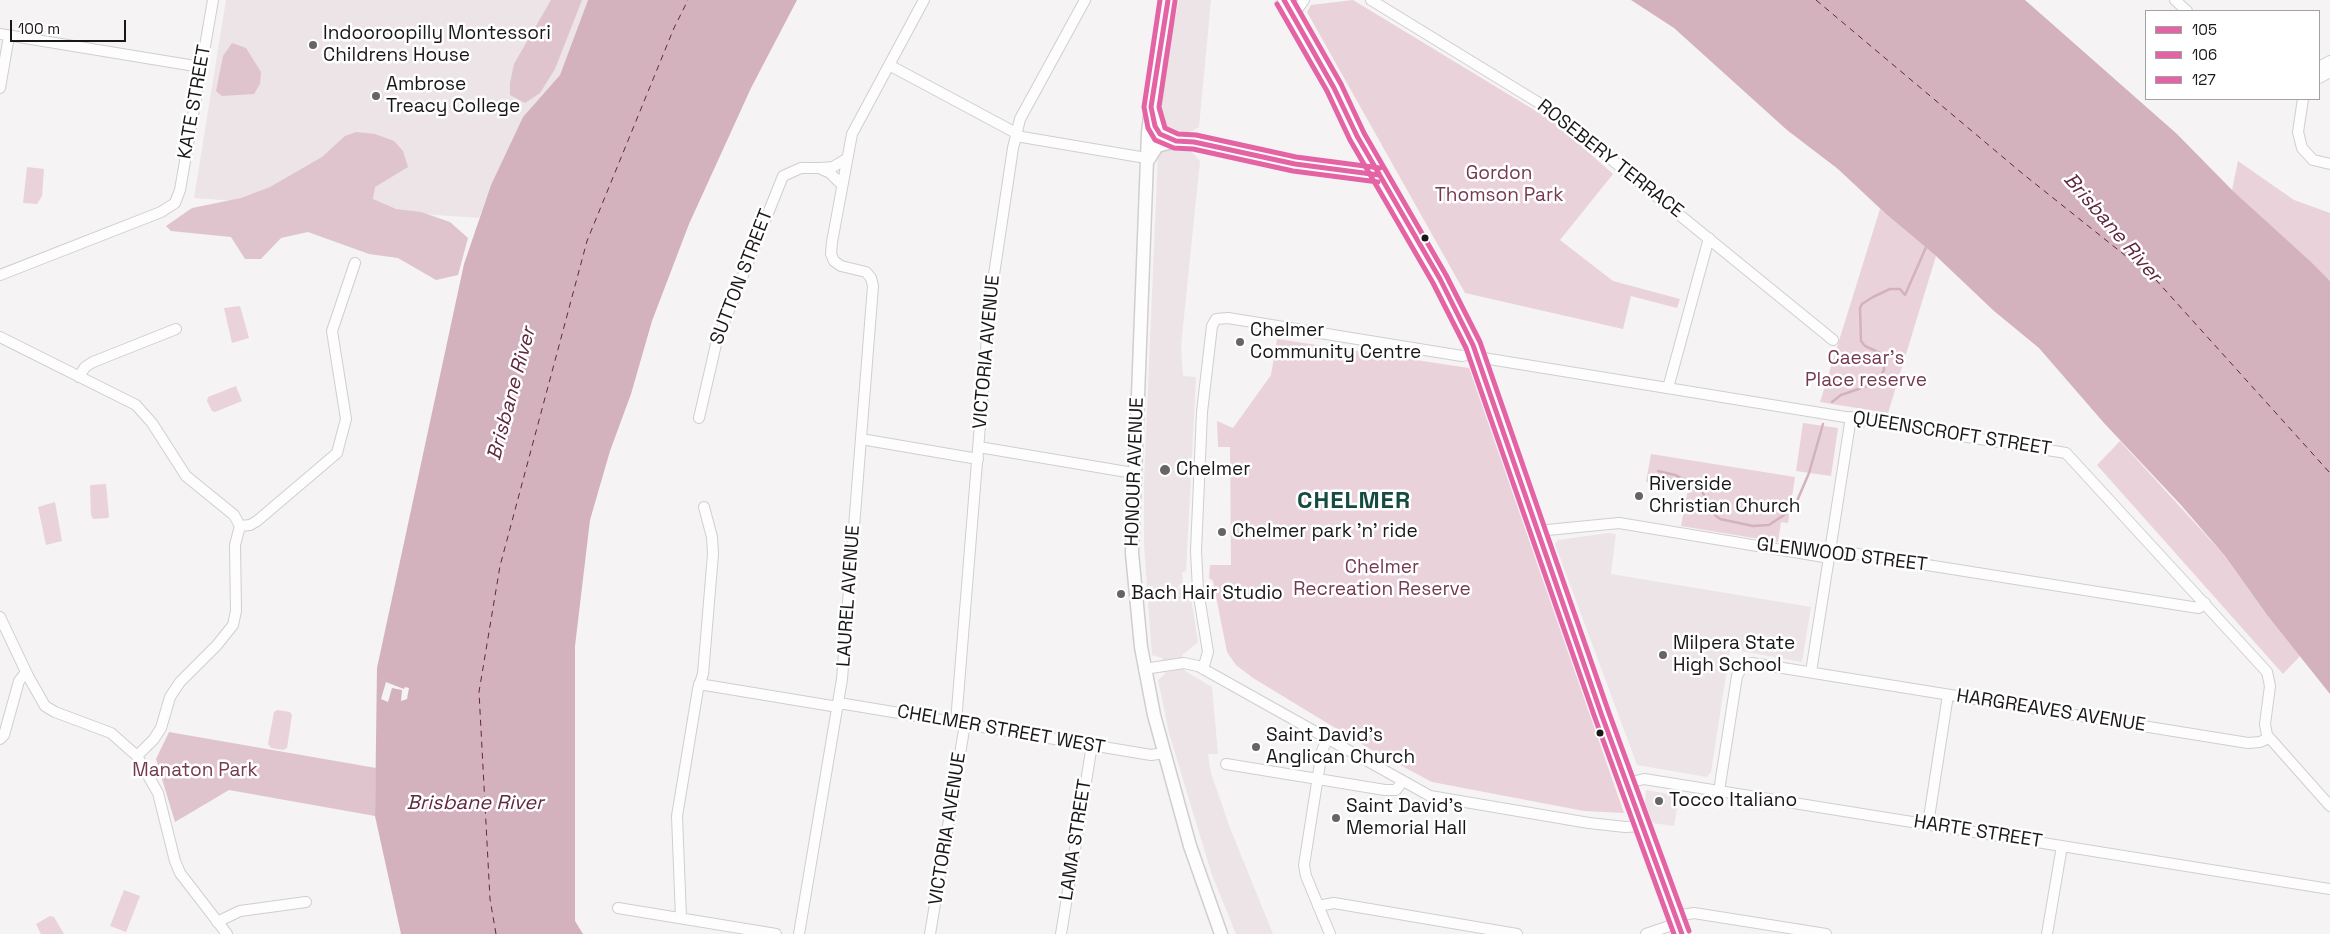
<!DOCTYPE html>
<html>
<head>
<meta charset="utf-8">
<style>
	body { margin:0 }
	#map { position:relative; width:2330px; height:934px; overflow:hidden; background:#f5f3f4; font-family:"Space Grotesk",sans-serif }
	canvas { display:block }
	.legend { position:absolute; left:2145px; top:10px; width:175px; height:90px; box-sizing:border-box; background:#fff; border:1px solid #a3a2a3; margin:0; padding:6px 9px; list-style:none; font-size:15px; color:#191718 }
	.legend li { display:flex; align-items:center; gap:10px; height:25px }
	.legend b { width:25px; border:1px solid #a3a2a3 }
	.scale { position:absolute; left:10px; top:20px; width:116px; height:22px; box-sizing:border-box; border:2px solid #191718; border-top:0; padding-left:6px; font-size:15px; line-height:18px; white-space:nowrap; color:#191718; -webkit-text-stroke:4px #fff; paint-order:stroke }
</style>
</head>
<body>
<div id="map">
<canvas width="2330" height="934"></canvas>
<ul class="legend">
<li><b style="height:6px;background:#e463a4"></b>105</li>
<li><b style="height:6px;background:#e463a4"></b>106</li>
<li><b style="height:6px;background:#e463a4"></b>127</li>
</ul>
<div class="scale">100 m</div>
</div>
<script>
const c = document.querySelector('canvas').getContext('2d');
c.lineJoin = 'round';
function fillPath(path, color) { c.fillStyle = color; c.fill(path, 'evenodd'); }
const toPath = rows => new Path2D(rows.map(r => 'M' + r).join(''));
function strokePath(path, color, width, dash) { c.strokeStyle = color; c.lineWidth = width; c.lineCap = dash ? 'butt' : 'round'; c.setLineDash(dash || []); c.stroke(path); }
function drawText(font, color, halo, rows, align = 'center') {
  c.font = font + ' "Space Grotesk",sans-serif'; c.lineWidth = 5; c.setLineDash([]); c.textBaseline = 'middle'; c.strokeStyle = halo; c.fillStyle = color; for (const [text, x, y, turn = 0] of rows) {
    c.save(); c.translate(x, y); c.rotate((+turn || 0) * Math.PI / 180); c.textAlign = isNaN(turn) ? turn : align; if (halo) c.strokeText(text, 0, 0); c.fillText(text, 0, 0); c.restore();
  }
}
fillPath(toPath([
	[226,0,588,0,560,75,523,117,491,185,479,218,194,198],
	[1179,0,1211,0,1199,127,1190,132,1190,135,1169,135,1159,123,1169,46],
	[1169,145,1189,146,1189,149,1200,161,1181,346,1183,376,1196,377,1186,571,1182,572,1183,584,1179,585,1178,588,1190,592,1198,642,1182,655,1183,658,1163,661,1162,658,1152,655,1147,591,1153,590,1153,586,1147,587,1144,544,1144,481,1158,154,1168,149],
	[1608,533,1616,534,1611,574,1811,607,1802,662,1730,649,1711,772,1707,777,1637,765,1555,544,1558,540],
	[1184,669,1185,671,1212,687,1218,754,1208,754,1211,773,1230,828,1273,934,1236,934,1212,875,1169,733,1158,680,1165,674,1165,672],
	[1646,790,1679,796,1674,826,1653,823,1645,803]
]), '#ece4e7');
fillPath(toPath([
	[1353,0,1554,122,1613,174,1560,240,1613,281,1680,299,1677,308,1631,296,1623,329,1465,293,1307,12,1311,5],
	[2238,161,2294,200,2330,213,2330,281,2232,190],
	[27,167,44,169,42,196,37,204,23,203],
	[1880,209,1936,256,1888,413,1820,402],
	[240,306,249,338,232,343,224,308],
	[1277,339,1469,368,1624,813,1584,811,1432,782,1370,749,1253,678,1236,665,1227,652,1213,581,1209,578,1210,565,1231,565,1230,447,1218,447,1217,421,1233,428,1271,375],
	[236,386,242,401,215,412,212,411,207,401,208,397],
	[1803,423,1838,428,1831,476,1796,471],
	[2120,441,2225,556,2267,615,2300,656,2283,674,2097,465],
	[1651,454,1795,477,1788,523,1781,522,1778,542,1681,526,1688,490,1646,482],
	[106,484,109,516,108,518,93,519,91,515,90,487,91,485],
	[55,502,62,541,46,545,38,507],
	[277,710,290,712,292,715,287,748,283,750,271,748,268,744,274,712],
	[124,890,140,896,126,932,110,926],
	[50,916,54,917,64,934,41,934,36,924]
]), '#ead2db');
fillPath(toPath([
	[551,0,582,0,555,69,540,93,525,103,510,95,510,83,514,64],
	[232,43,246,48,261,72,260,84,254,94,222,96,216,91,223,56],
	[356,132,375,134,394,141,403,151,408,167,375,187,373,199,396,209,421,212,450,222,468,238,458,275,436,280,398,258,369,254,308,232,281,238,261,259,245,259,231,237,171,231,166,226,192,208,241,198,270,187,322,157,345,136],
	[169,732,376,768,375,816,229,790,175,822,156,759]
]), '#dfc4ce');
fillPath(toPath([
	[588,0,797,0,751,88,689,224,652,321,631,394,610,451,590,520,575,646,575,921,583,934,401,934,375,816,377,668,464,264,491,185,523,117,560,75],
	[1631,0,2025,0,2177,134,2232,190,2311,262,2330,281,2330,694,2267,615,2225,556,2181,505,2104,423,2039,348,1994,311,1936,256,1886,214,1838,169,1787,130,1674,28]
]), '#d3b2bd');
fillPath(toPath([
	[386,682,404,689,405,687,409,688,407,699,401,701,402,690,392,688,388,702,381,699]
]), '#f5f3f4');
strokePath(toPath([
	[1832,402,1841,395,1873,384,1879,379,1884,370,1884,362,1880,353,1865,346,1861,341,1860,308,1862,304,1873,297,1890,289,1900,289,1905,295,1927,245],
	[1658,471,1675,475,1699,486,1715,515,1720,519,1753,526,1769,525,1784,515,1797,501,1809,473,1823,424]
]), '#d3b2bd', 2.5);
strokePath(toPath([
	[1816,0,2023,174,2156,280,2330,473],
	[496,934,490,899,479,692,500,566,587,241,674,28,688,0]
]), '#612740', 1, [6, 5]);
const minor = toPath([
	[1371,0,1552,111,1833,340],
	[2175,0,2187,11],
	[1294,14,1304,0],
	[0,34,201,67],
	[889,65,1016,133],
	[2319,67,2330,61],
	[2319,78,2330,72],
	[0,88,9,36],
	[2303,99,2298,132,2302,148,2313,160,2330,164],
	[1016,136,1146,158],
	[820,168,833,167,846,159],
	[0,275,161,212,175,203,180,190,213,0],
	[0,337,136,405,152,423,186,476,234,515,240,526],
	[1477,357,2066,453,2267,672,2270,686,2265,724,2267,735,2330,806],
	[79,377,85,367,93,362,176,329],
	[1668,388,1709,238],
	[699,418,717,340,783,176,801,168,819,168,830,173,842,185],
	[861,439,978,459],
	[979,447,1133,473],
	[240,526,250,525,257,521,337,453,346,419,332,331,355,263],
	[1537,531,1619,523,1824,557,1834,552,1845,552,2192,607,2199,608,2205,603],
	[0,617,28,676,45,706,55,712,111,733,137,756,158,793,175,861,180,873,227,934],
	[1144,669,1184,663,1198,666,1430,796,1589,823,1625,827,1643,826],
	[1203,669,1208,652,1198,590,1196,551,1202,412,1212,326,1216,319,1228,318,1462,356,1476,353],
	[1811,672,1851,417],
	[699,684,838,707],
	[839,703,1151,755,1164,753],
	[956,722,990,301,1013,148,1020,119,1085,0],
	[0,739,4,735,19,681,26,672],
	[1327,739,1322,751,1304,865,1306,876,1330,934],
	[137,756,154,739,161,728,170,697,180,682,217,645,233,625,236,611,235,545,240,526],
	[1226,764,1385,790,1396,790,1402,782],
	[1627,783,1644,779,2330,889],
	[1719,791,1737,676,1742,667,1752,663,2248,743,2260,742,2269,738],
	[1928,824,1948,695],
	[1318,906,1334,903,1517,934],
	[618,908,776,934],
	[1676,916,1694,913,1826,934],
	[681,918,677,816,698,689,703,674,713,554,712,537,704,507],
	[217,922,240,911,306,902],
	[799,934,842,679,873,286,871,278,866,272,841,266,834,261,831,254,832,242,852,134,924,0],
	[930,934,965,724],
	[1061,934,1092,745],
	[1646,934,1678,923],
	[2047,934,2062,846]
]);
const major = toPath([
	[1168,0,1157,60,1148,133,1132,553,1141,647,1154,715,1190,846,1221,934],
	[1284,0,1334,88,1357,136,1392,198,1440,279,1473,345,1602,716,1682,934],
	[1152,114,1158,132,1173,140,1194,142,1295,164,1379,175],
	[1147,162,1157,146,1176,141]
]);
strokePath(minor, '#d0cecf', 12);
strokePath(major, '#d0cecf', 15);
strokePath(minor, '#fefdfd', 10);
strokePath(major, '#fefdfd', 12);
strokePath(toPath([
	[1168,0,1151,107,1155,126,1160,134,1176,141,1194,142,1295,164,1379,175],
	[1284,0,1334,88,1357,136,1440,279,1473,345,1602,716,1682,934]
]), '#e463a4', 5);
strokePath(toPath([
	[1160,0,1144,107,1148,128,1155,140,1174,148,1193,149,1293,171,1378,182],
	[1277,4,1327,91,1350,140,1433,283,1466,348,1595,718,1674,934]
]), '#e463a4', 5);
strokePath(toPath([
	[1293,0,1341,84,1364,133,1446,275,1480,342,1609,713,1689,931],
	[1175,1,1159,107,1165,128,1178,134,1196,135,1296,157,1380,168]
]), '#e463a4', 5);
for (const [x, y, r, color] of [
	[313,45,5,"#666465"],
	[376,96,5,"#666465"],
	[1425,238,4.5,"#191718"],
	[1240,342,5,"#666465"],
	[1165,470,6,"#666465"],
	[1639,496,5,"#666465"],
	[1222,532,5,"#666465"],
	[1121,594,5,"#666465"],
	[1663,655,5,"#666465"],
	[1600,733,4.5,"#191718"],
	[1256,747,5,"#666465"],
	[1659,801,5,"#666465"],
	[1336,818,5,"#666465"]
]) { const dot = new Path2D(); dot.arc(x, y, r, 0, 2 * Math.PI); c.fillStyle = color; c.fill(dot); strokePath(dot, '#fff', 2); }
drawText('19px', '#191718', '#fff', [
	["Indooroopilly Montessori",323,34],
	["Childrens House",323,56],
	["Ambrose",386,85],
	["Treacy College",386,107],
	["Chelmer",1250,331],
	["Community Centre",1250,353],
	["Chelmer",1176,470],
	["Riverside",1649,485],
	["Christian Church",1649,507],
	["Chelmer park 'n' ride",1232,532],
	["Bach Hair Studio",1131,594],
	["Milpera State",1673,644],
	["High School",1673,666],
	["Saint David's",1266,736],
	["Anglican Church",1266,758],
	["Tocco Italiano",1669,801],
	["Saint David's",1346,807],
	["Memorial Hall",1346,829]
], 'left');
drawText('19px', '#191718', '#fff', [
	["KATE STREET",195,102,-80],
	["ROSEBERY TERRACE",1610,159,38],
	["SUTTON STREET",742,277,-69],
	["VICTORIA AVENUE",987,352,-85],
	["QUEENSCROFT STREET",1952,434,9],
	["HONOUR AVENUE",1135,472,-88],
	["GLENWOOD STREET",1842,555,7],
	["LAUREL AVENUE",849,596,-86],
	["HARGREAVES AVENUE",2051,711,9],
	["CHELMER STREET WEST",1001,730,10],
	["VICTORIA AVENUE",948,829,-81],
	["HARTE STREET",1978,832,9],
	["LAMA STREET",1076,840,-81]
]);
drawText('19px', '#753952', '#fff', [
	["Gordon",1499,174],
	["Thomson Park",1499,196],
	["Caesar's",1866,359],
	["Place reserve",1866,381],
	["Chelmer",1382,568],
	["Recreation Reserve",1382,590],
	["Manaton Park",195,771]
]);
drawText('italic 20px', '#612740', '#fff', [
	["Brisbane River",2112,228,49],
	["Brisbane River",512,394,-75],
	["Brisbane River",475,804]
]);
c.letterSpacing = '1px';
drawText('bold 24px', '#154b40', '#fff', [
	["CHELMER",1354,501]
]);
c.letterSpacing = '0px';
</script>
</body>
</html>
